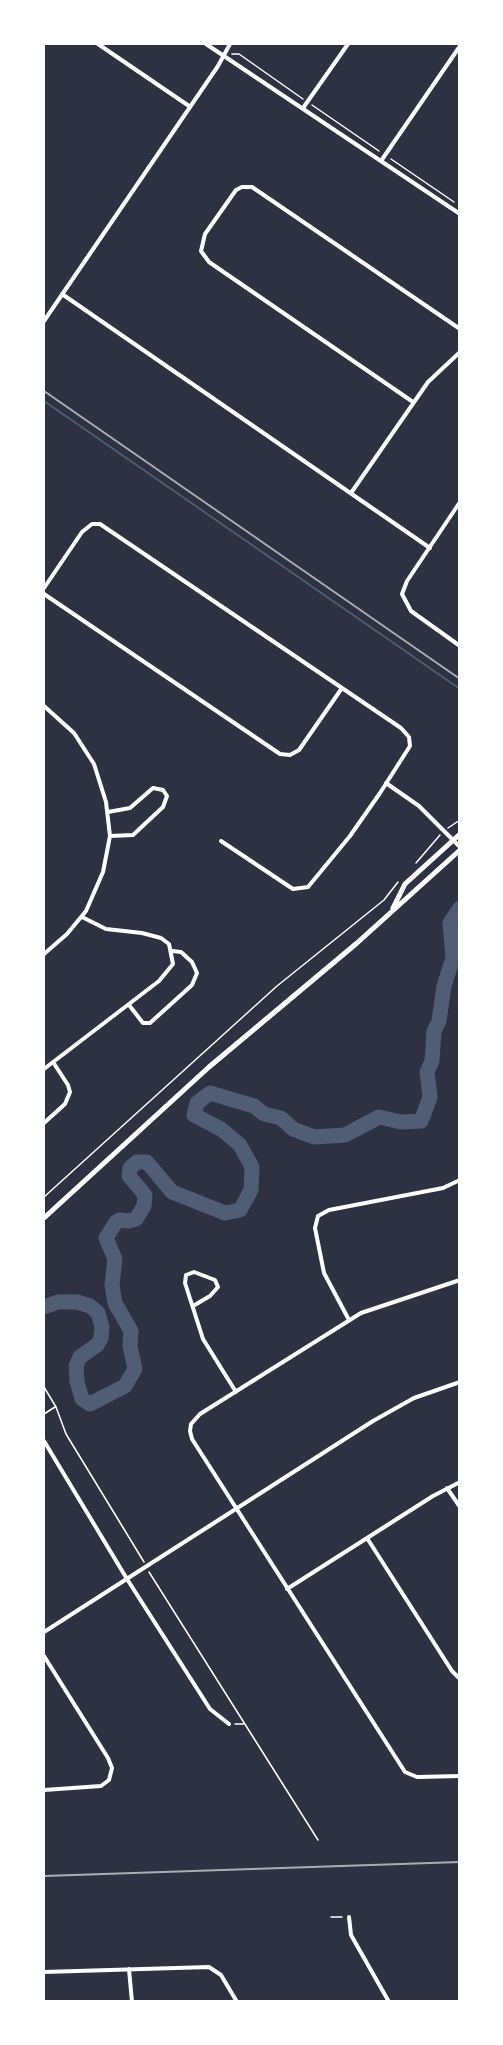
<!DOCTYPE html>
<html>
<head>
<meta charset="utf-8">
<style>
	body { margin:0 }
	#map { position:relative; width:503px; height:2045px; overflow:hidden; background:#2d3142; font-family:Georgia,serif }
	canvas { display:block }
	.frame { position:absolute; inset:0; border:45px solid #fff; pointer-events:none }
</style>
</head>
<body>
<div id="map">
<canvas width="503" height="2045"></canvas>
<div class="frame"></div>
</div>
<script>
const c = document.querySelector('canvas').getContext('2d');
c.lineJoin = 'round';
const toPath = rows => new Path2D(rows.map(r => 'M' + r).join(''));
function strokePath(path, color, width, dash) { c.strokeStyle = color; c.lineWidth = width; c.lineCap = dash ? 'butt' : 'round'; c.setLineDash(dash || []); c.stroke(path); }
strokePath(toPath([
	[44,401,460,689]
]), '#4f5d75', 2);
strokePath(toPath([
	[44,1307,58,1302,77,1302,90,1306,98,1313,102,1327,101,1338,97,1345,80,1357,76,1366,77,1382,82,1399,90,1404,125,1386,135,1369,130,1346,131,1331,115,1303,112,1285,115,1259,106,1238,116,1222,120,1220,128,1221,136,1219,144,1206,145,1195,129,1176,130,1168,137,1162,147,1162,172,1192,225,1213,240,1210,251,1190,252,1167,240,1145,221,1129,194,1115,197,1103,210,1093,254,1106,264,1114,281,1118,293,1129,314,1137,345,1135,379,1117,401,1122,421,1121,430,1097,427,1072,432,1061,434,1031,439,1021,444,986,453,958,450,923,460,908]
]), '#4f5d75', 15);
strokePath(toPath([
	[232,54,239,54,303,99],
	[312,105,379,151],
	[391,159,454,202],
	[448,828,460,820],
	[416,863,440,835],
	[44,1197,277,986,384,900,398,882],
	[44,1387,56,1407,66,1434,144,1562],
	[44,1414,55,1407],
	[149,1572,318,1840],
	[235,1724,245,1724],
	[331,1917,342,1917]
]), '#fff', 1.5);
strokePath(toPath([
	[98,44,189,106],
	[206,44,460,214],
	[303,108,348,44],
	[381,161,460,46],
	[62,294,430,548],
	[44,321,218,66,230,44],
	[413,402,209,262,201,251,205,234,236,190,242,187,252,187,460,329],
	[351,493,428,382,460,352],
	[460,502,407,581,402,594,411,611,460,646],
	[44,588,82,532,92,524,100,524,401,728,409,737,410,746,380,793,350,836,308,887,293,889,221,841],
	[44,594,280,754,290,755,299,750,342,688],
	[44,706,74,733,94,764,106,802,110,836,103,872,86,911,67,934,44,954],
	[386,783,419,806,460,847],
	[108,812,130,808,153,788,163,790,167,796,163,807,133,835,110,836],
	[129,1005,143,1023,150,1023,192,985,197,973,192,962,181,952,172,951],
	[44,1069,159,981,173,964,169,944,161,938,142,933,106,929,82,917],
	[44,1123,65,1104,70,1092,68,1085,53,1062],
	[460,1280,361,1313,200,1414,191,1424,190,1431,192,1439,405,1772,417,1777,460,1776],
	[193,1306,210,1296,218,1287,215,1280,194,1272,186,1275,185,1283,203,1339,236,1392],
	[349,1320,324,1273,315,1228,318,1216,329,1210,443,1188,460,1180],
	[44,1441,127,1579,210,1709,229,1724],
	[447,1488,460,1507],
	[367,1538,452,1671,460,1679],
	[287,1589,433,1496,460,1482],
	[44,1632,373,1421,414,1398,460,1382],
	[44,1656,108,1758,112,1768,109,1780,101,1786,44,1790],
	[349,1917,351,1935,389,2002],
	[129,1969,132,2002],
	[44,1972,209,1967,221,1975,237,2002]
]), '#fff', 4);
strokePath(toPath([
	[393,908,405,884,460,834],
	[44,1218,209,1067,357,943,460,850]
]), '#fff', 5);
strokePath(toPath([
	[44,391,460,679],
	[44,1876,460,1862]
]), '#abadb3', 2);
</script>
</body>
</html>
